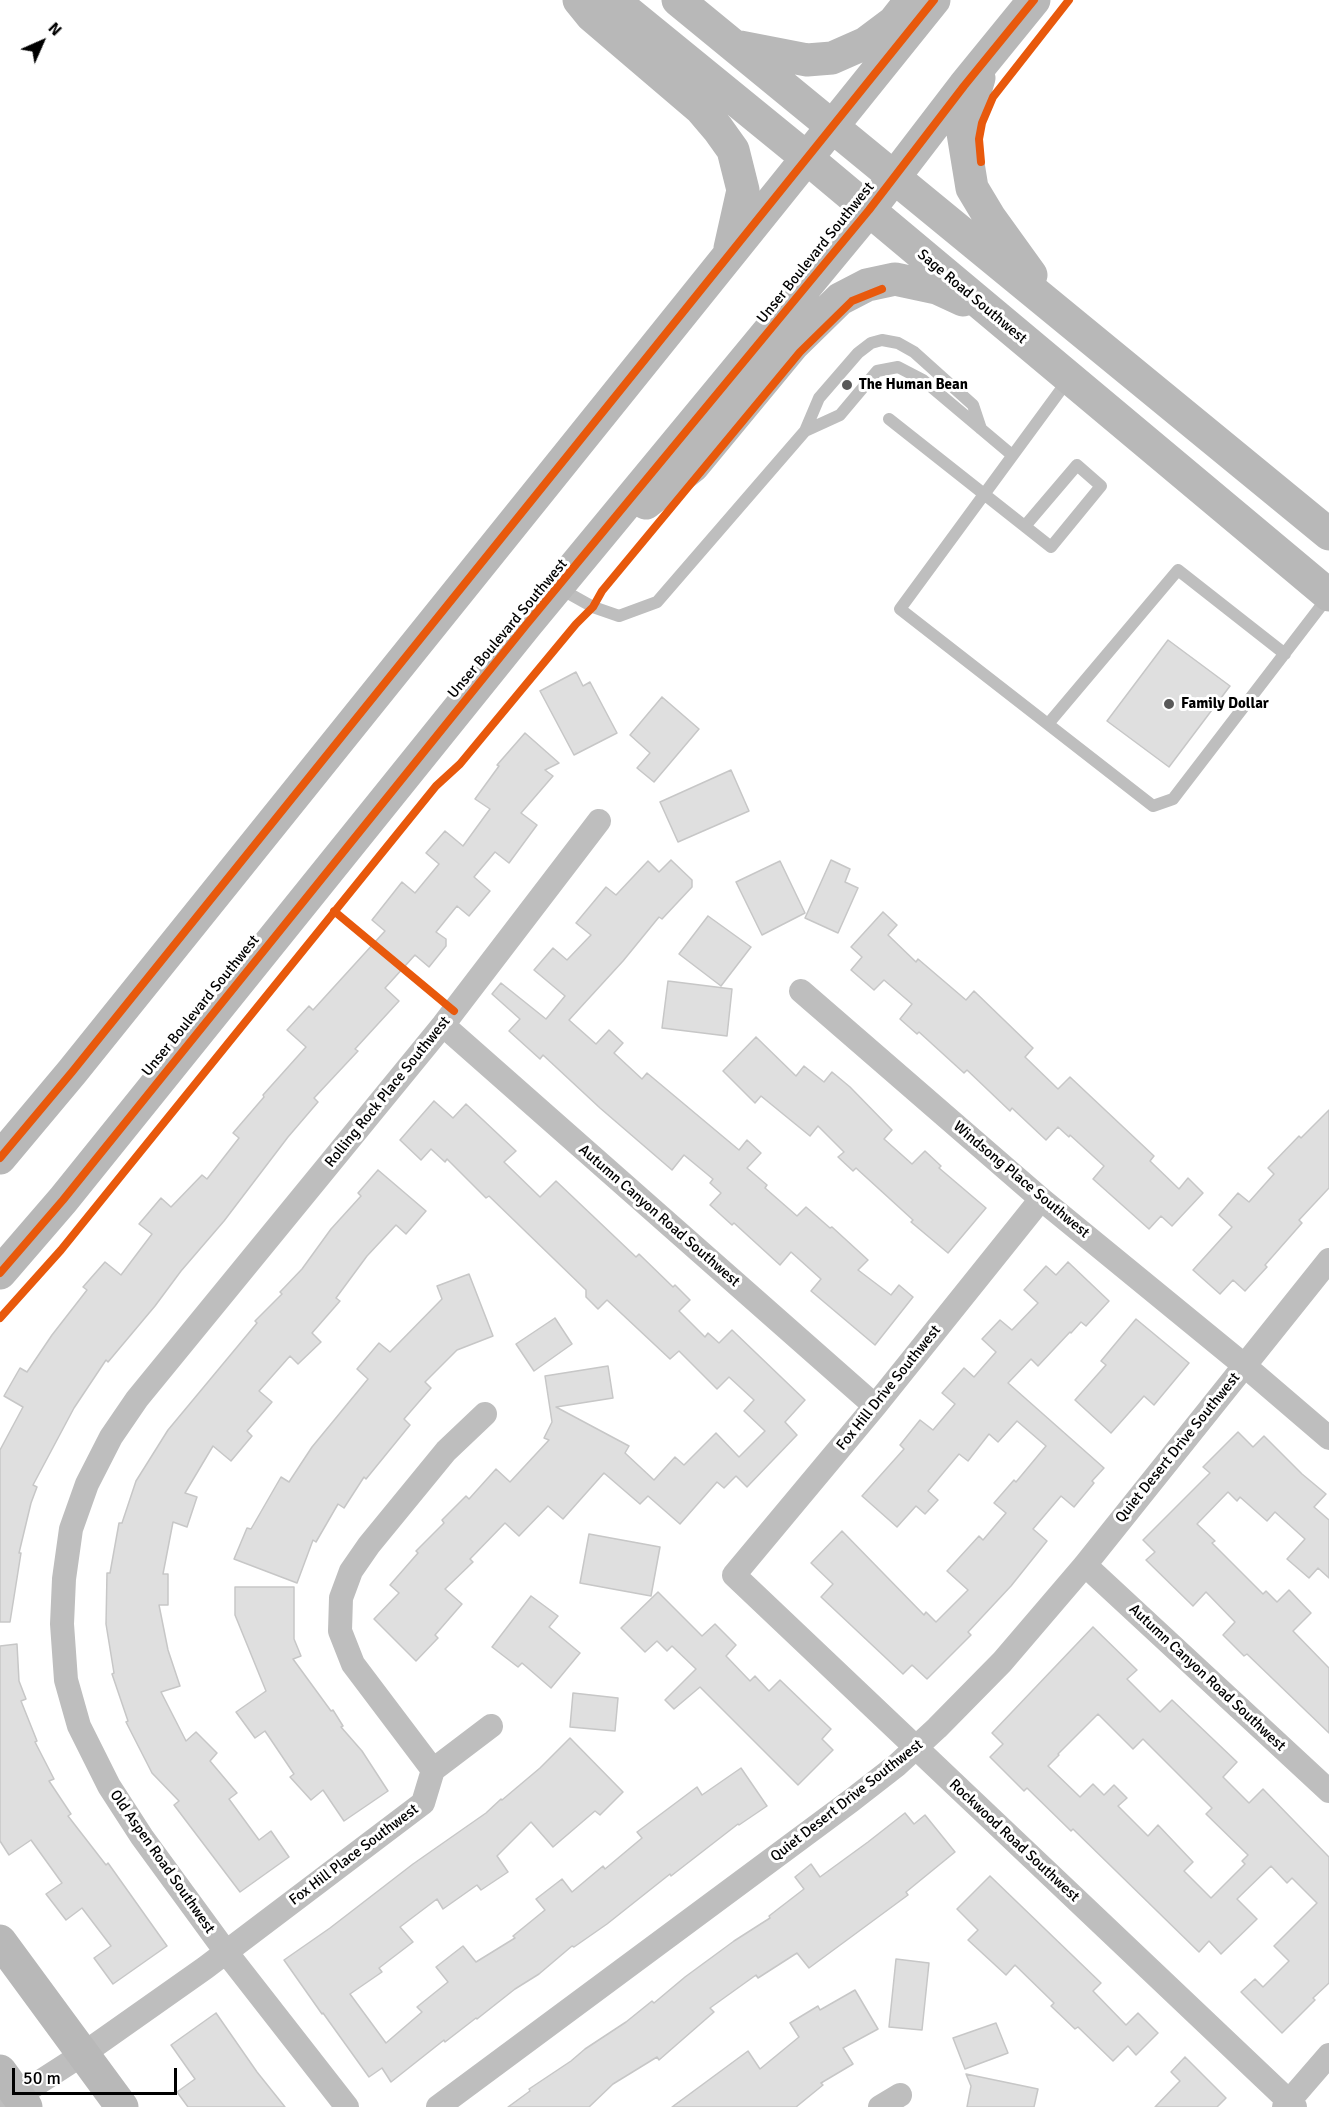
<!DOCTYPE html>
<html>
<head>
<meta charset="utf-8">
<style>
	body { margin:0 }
	#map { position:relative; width:1329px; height:2107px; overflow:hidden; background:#fff; font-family:Signika,sans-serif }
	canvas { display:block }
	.north { position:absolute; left:12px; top:12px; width:60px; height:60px; -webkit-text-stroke:4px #fff; paint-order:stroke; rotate:45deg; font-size:16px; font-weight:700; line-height:24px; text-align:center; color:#000 }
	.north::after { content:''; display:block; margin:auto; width:21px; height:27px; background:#000; clip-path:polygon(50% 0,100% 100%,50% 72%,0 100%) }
	.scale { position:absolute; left:12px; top:2068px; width:165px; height:27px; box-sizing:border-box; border:3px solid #000; border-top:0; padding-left:8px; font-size:18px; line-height:21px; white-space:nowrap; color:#000; -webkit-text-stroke:4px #fff; paint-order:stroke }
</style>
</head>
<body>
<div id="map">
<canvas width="1329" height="2107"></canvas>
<div class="north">N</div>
<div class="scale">50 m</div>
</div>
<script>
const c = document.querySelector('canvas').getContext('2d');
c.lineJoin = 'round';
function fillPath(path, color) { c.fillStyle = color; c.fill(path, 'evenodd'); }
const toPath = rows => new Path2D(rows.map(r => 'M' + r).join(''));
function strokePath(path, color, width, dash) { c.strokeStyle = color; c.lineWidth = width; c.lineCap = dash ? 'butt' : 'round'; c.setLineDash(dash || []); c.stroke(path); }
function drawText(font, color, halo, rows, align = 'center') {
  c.font = font + ' Signika,sans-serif'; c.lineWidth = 6; c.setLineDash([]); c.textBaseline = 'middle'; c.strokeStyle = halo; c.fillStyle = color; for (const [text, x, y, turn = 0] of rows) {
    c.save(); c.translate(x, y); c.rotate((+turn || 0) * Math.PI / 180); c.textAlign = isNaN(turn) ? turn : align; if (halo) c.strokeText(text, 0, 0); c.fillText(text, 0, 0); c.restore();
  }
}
const building = toPath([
	[1168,640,1230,686,1169,767,1107,721,1168,640],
	[576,672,583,686,590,682,617,733,574,755,540,691,576,672],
	[662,697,699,729,654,782,637,768,650,753,630,735,662,697],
	[525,733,559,763,545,770,553,776,521,813,537,825,509,863,495,852,474,877,490,891,469,916,457,906,436,932,446,939,446,946,429,967,415,955,385,988,399,1001,355,1049,358,1051,314,1098,318,1102,288,1137,224,1221,181,1271,155,1306,108,1362,106,1360,74,1408,33,1485,37,1487,31,1503,19,1553,21,1553,10,1622,0,1622,0,1450,23,1407,4,1396,20,1368,27,1372,52,1335,87,1290,83,1287,105,1262,121,1275,152,1234,139,1224,161,1198,171,1207,202,1175,207,1179,239,1138,233,1133,264,1097,263,1095,306,1047,287,1030,309,1006,313,1010,385,931,372,920,402,882,415,893,439,864,426,853,445,831,463,846,490,809,475,799,499,766,497,765,525,733],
	[731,770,749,811,678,842,660,802,731,770],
	[671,860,692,880,692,887,662,919,659,917,623,961,569,1020,596,1044,609,1030,623,1043,614,1053,642,1079,647,1073,739,1150,747,1140,761,1153,747,1168,767,1185,765,1188,797,1216,806,1207,830,1228,832,1227,868,1260,858,1270,891,1295,899,1285,913,1297,875,1345,811,1291,821,1279,791,1252,780,1265,734,1223,732,1225,710,1205,721,1193,710,1183,713,1179,684,1155,672,1170,600,1108,543,1055,540,1059,509,1031,520,1019,492,994,501,983,546,1019,565,996,534,970,553,948,567,960,591,935,576,923,606,887,616,895,648,861,659,872,671,860],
	[831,860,850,869,845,882,858,888,838,933,805,918,831,860],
	[780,861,805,913,762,935,736,882,780,861],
	[883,912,897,925,888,935,916,962,918,959,966,1000,974,991,1033,1048,1025,1057,1058,1089,1070,1077,1154,1156,1150,1161,1179,1189,1188,1178,1203,1193,1172,1226,1161,1216,1149,1229,1093,1179,1104,1166,1070,1135,1069,1137,1058,1127,1046,1140,1012,1108,1010,1111,967,1070,964,1073,919,1032,917,1034,900,1019,912,1004,884,980,874,990,851,970,862,957,851,947,883,912],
	[708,916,751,947,721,986,679,954,708,916],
	[668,981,732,989,727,1036,662,1028,668,981],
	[756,1037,796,1076,804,1066,824,1082,832,1072,850,1087,892,1130,884,1139,912,1164,925,1151,941,1166,939,1168,986,1208,948,1253,911,1222,913,1220,856,1168,853,1171,838,1157,844,1152,818,1126,810,1136,761,1096,755,1103,723,1071,756,1037],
	[434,1101,453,1118,466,1104,516,1151,504,1162,540,1197,556,1181,636,1257,639,1254,673,1287,675,1285,690,1300,679,1311,705,1337,708,1333,719,1343,732,1330,805,1400,785,1422,797,1435,747,1487,736,1476,724,1488,717,1482,680,1524,648,1496,640,1504,604,1473,563,1519,548,1506,519,1536,505,1523,470,1559,473,1562,445,1589,462,1604,435,1635,438,1638,416,1661,374,1619,399,1593,390,1585,418,1553,416,1551,444,1523,442,1520,466,1496,469,1499,496,1469,510,1482,549,1440,544,1438,552,1422,545,1376,608,1366,613,1398,556,1407,629,1446,625,1453,654,1480,675,1457,684,1465,716,1433,739,1457,765,1431,744,1411,754,1400,729,1377,717,1389,679,1351,670,1359,607,1300,598,1309,586,1297,586,1290,489,1196,486,1198,447,1159,445,1162,431,1149,421,1160,400,1140,434,1101],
	[1329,1110,1329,1188,1299,1220,1302,1223,1265,1265,1267,1267,1245,1291,1233,1280,1220,1294,1193,1270,1232,1227,1219,1215,1238,1193,1249,1202,1274,1174,1268,1168,1299,1136,1301,1138,1329,1110],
	[378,1170,426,1211,406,1234,396,1225,367,1256,336,1298,340,1301,312,1333,321,1342,298,1364,290,1356,259,1391,272,1402,247,1431,252,1436,231,1461,213,1446,185,1493,197,1497,187,1527,173,1522,163,1574,168,1574,168,1605,159,1605,168,1650,180,1686,161,1692,186,1741,196,1732,217,1753,210,1761,237,1793,229,1799,259,1840,271,1831,289,1857,240,1892,174,1805,179,1801,152,1773,126,1722,128,1721,112,1674,114,1673,106,1624,107,1573,110,1573,119,1523,122,1523,136,1481,168,1430,257,1323,255,1321,282,1294,280,1292,302,1269,331,1229,361,1196,358,1193,378,1170],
	[1068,1262,1109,1301,1086,1326,1081,1322,1071,1333,1070,1332,1038,1366,1031,1359,1008,1383,1104,1468,1092,1481,1094,1483,1074,1507,1061,1496,1033,1529,1047,1541,1011,1586,968,1632,971,1635,927,1679,912,1665,903,1674,821,1597,833,1584,811,1563,842,1531,924,1615,926,1612,936,1622,968,1590,947,1571,979,1536,983,1540,1006,1513,994,1503,1014,1480,1016,1482,1046,1446,1017,1421,998,1442,989,1434,968,1461,959,1454,928,1491,938,1500,925,1514,916,1506,897,1527,862,1496,904,1449,900,1445,920,1420,933,1430,955,1404,942,1393,964,1368,974,1377,996,1352,982,1339,1000,1320,1012,1330,1038,1303,1024,1290,1046,1266,1056,1275,1068,1262],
	[469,1274,493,1336,457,1350,425,1382,431,1388,404,1419,410,1425,366,1479,364,1477,344,1508,338,1504,316,1542,313,1540,297,1583,234,1559,247,1528,251,1529,281,1477,289,1482,312,1447,368,1379,357,1369,379,1343,390,1352,442,1299,437,1286,469,1274],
	[555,1318,572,1344,534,1371,516,1344,555,1318],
	[1136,1319,1189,1363,1154,1405,1144,1396,1111,1433,1075,1400,1106,1365,1101,1361,1136,1319],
	[1238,1432,1253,1447,1264,1436,1302,1474,1326,1494,1314,1507,1329,1520,1329,1578,1318,1568,1309,1578,1287,1559,1305,1539,1275,1512,1267,1521,1240,1497,1237,1501,1228,1492,1197,1524,1215,1541,1212,1543,1263,1594,1266,1591,1277,1602,1289,1590,1311,1613,1293,1631,1329,1668,1329,1733,1247,1654,1244,1656,1223,1635,1235,1622,1206,1592,1193,1606,1146,1560,1155,1552,1143,1540,1210,1473,1203,1467,1238,1432],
	[589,1534,660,1547,651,1596,580,1583,589,1534],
	[235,1587,294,1587,294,1639,301,1656,293,1659,331,1711,333,1710,343,1726,341,1727,362,1751,388,1791,344,1821,323,1790,311,1800,290,1777,294,1774,265,1731,255,1738,236,1712,266,1691,235,1615,235,1587],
	[658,1592,702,1636,715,1624,736,1645,726,1656,750,1681,755,1676,769,1691,780,1680,831,1729,822,1739,833,1750,798,1785,700,1687,674,1709,665,1700,696,1669,672,1646,667,1651,657,1641,645,1652,621,1628,658,1592],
	[531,1596,558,1616,549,1627,580,1653,551,1688,522,1663,518,1667,492,1647,531,1596],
	[1093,1627,1137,1670,1127,1679,1160,1712,1172,1700,1237,1762,1223,1777,1249,1803,1263,1789,1329,1857,1329,1983,1313,1998,1315,2000,1282,2033,1241,1992,1255,1979,1263,1987,1289,1961,1274,1946,1317,1903,1292,1878,1287,1883,1271,1866,1237,1899,1257,1919,1221,1954,1209,1941,1199,1952,1073,1829,1071,1831,1027,1788,1024,1791,990,1757,1003,1744,992,1733,1093,1627],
	[1098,1714,1133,1749,1143,1739,1212,1808,1206,1814,1248,1855,1242,1861,1245,1864,1211,1898,1184,1871,1193,1862,1158,1825,1148,1836,1118,1806,1127,1798,1114,1785,1104,1795,1093,1784,1080,1797,1048,1766,1059,1755,1058,1754,1098,1714],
	[17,1644,19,1681,26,1699,21,1701,37,1741,35,1742,54,1779,49,1781,71,1814,68,1816,106,1865,108,1863,167,1946,113,1984,94,1958,111,1946,82,1908,66,1920,46,1894,62,1883,31,1840,9,1855,0,1841,0,1646,17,1644],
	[573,1693,618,1698,615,1731,570,1727,573,1693],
	[570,1738,623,1792,600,1815,595,1811,553,1847,531,1822,497,1856,508,1872,481,1890,477,1885,443,1909,437,1899,400,1927,413,1942,379,1968,382,1972,350,1994,386,2043,422,2012,417,2007,448,1982,436,1967,463,1946,476,1962,515,1938,513,1936,545,1910,536,1899,562,1879,572,1892,603,1866,605,1869,642,1838,637,1832,697,1787,702,1795,741,1768,767,1806,739,1825,738,1824,671,1876,670,1874,607,1924,574,1947,572,1946,539,1974,515,1989,477,2019,476,2018,445,2042,444,2040,391,2082,382,2068,369,2077,323,2013,322,2014,284,1960,330,1928,413,1864,486,1813,501,1799,502,1800,540,1768,570,1738],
	[905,1813,914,1824,925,1815,955,1852,906,1892,908,1895,809,1968,797,1953,758,1978,756,1975,710,2008,714,2012,659,2060,657,2057,613,2084,589,2107,508,2107,530,2091,529,2089,571,2061,585,2049,626,2022,652,2001,654,2003,685,1977,734,1941,770,1918,769,1916,804,1889,795,1877,811,1864,820,1877,868,1842,905,1813],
	[990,1876,1101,1983,1093,1991,1126,2025,1138,2013,1158,2033,1136,2055,1128,2046,1113,2061,1078,2027,1075,2029,1051,2006,1054,2003,1015,1965,1006,1975,968,1940,978,1930,957,1909,990,1876],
	[896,1959,929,1963,922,2030,889,2027,896,1959],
	[855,1990,878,2029,843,2048,853,2064,821,2083,823,2085,796,2107,672,2107,748,2051,760,2069,799,2037,790,2023,818,2006,820,2010,855,1990],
	[216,2013,257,2072,285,2107,188,2107,177,2092,195,2079,171,2045,216,2013],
	[996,2023,1008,2053,965,2069,953,2038,996,2023],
	[1185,2057,1226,2098,1217,2107,1155,2107,1180,2081,1171,2072,1185,2057],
	[966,2074,1038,2089,1034,2107,967,2107,971,2086,966,2074]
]);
fillPath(building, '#dfdfdf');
strokePath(building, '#c7c7c7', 1.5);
strokePath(toPath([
	[1068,380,900,609,1153,806,1173,799,1328,597],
	[889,419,1051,547,1101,486,1077,465,1025,526],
	[805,431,840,415,877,371,898,367,923,380,1012,455],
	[559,588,593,607,619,616,657,602,805,431,819,398,858,353,871,343,882,340,898,343,914,352,973,405,981,429],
	[1048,724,1178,570,1285,654]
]), '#bebebe', 12);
strokePath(toPath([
	[801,991,1041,1199,1245,1366,1329,1438],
	[443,1025,875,1406],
	[1041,1199,875,1406,734,1575,1295,2107],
	[1085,1565,1329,1791],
	[433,1770,491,1726],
	[1,2107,83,2054,205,1968,423,1803,433,1770,353,1664,340,1631,341,1598,351,1571,369,1545,446,1451,485,1414],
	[347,2107,226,1952,142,1837,109,1786,79,1726,66,1680,62,1624,64,1579,71,1529,87,1484,111,1437,137,1399,443,1025,599,821],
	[438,2107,852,1800,897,1765,937,1728,1002,1662,1085,1565,1329,1260],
	[880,2107,900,2095],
	[1284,2107,1329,2055]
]), '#bebebe', 24);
strokePath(toPath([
	[579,0,592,16,701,109,718,129,733,150,743,190,730,248],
	[613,0,808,159,1329,595],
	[678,0,1329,534],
	[740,47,807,60,832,58,866,43,894,22,908,4],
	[979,78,963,133,972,188,990,218,1031,275],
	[646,503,693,466,793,345,840,299,867,285,895,279,937,288,963,300],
	[0,1158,72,1072,934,0],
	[0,1273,63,1200,526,625,869,210,964,86,1034,0],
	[0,1941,122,2107],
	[0,2071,26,2107]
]), '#b8b8b8', 33);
strokePath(toPath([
	[981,162,979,139,982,123,993,97,1069,0],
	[334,911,454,1011],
	[0,1158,72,1072,934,0],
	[0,1273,63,1200,526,625,869,210,964,86,1034,0],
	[0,1318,61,1250,436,786,460,764,576,624,593,607,602,591,800,352,852,301,882,289]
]), '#e8590c', 8);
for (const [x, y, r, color] of [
	[847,385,6,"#595959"],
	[1169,704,6,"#595959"]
]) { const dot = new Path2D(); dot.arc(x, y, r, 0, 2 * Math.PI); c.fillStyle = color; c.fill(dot); strokePath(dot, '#fff', 2); }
drawText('15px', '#000', '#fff', [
	["Unser Boulevard Southwest",816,253,-51],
	["Sage Road Southwest",972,297,40],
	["Unser Boulevard Southwest",508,629,-50],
	["Unser Boulevard Southwest",201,1006,-51],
	["Rolling Rock Place Southwest",388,1092,-51],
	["Windsong Place Southwest",1021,1180,40],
	["Autumn Canyon Road Southwest",659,1216,41],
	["Fox Hill Drive Southwest",889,1388,-51],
	["Quiet Desert Drive Southwest",1178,1448,-51],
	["Autumn Canyon Road Southwest",1207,1678,43],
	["Quiet Desert Drive Southwest",847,1801,-38],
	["Rockwood Road Southwest",1014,1841,43],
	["Fox Hill Place Southwest",354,1855,-37],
	["Old Aspen Road Southwest",162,1862,55]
]);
drawText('bold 15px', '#000', '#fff', [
	["The Human Bean",859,385],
	["Family Dollar",1181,704]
], 'left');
</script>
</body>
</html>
